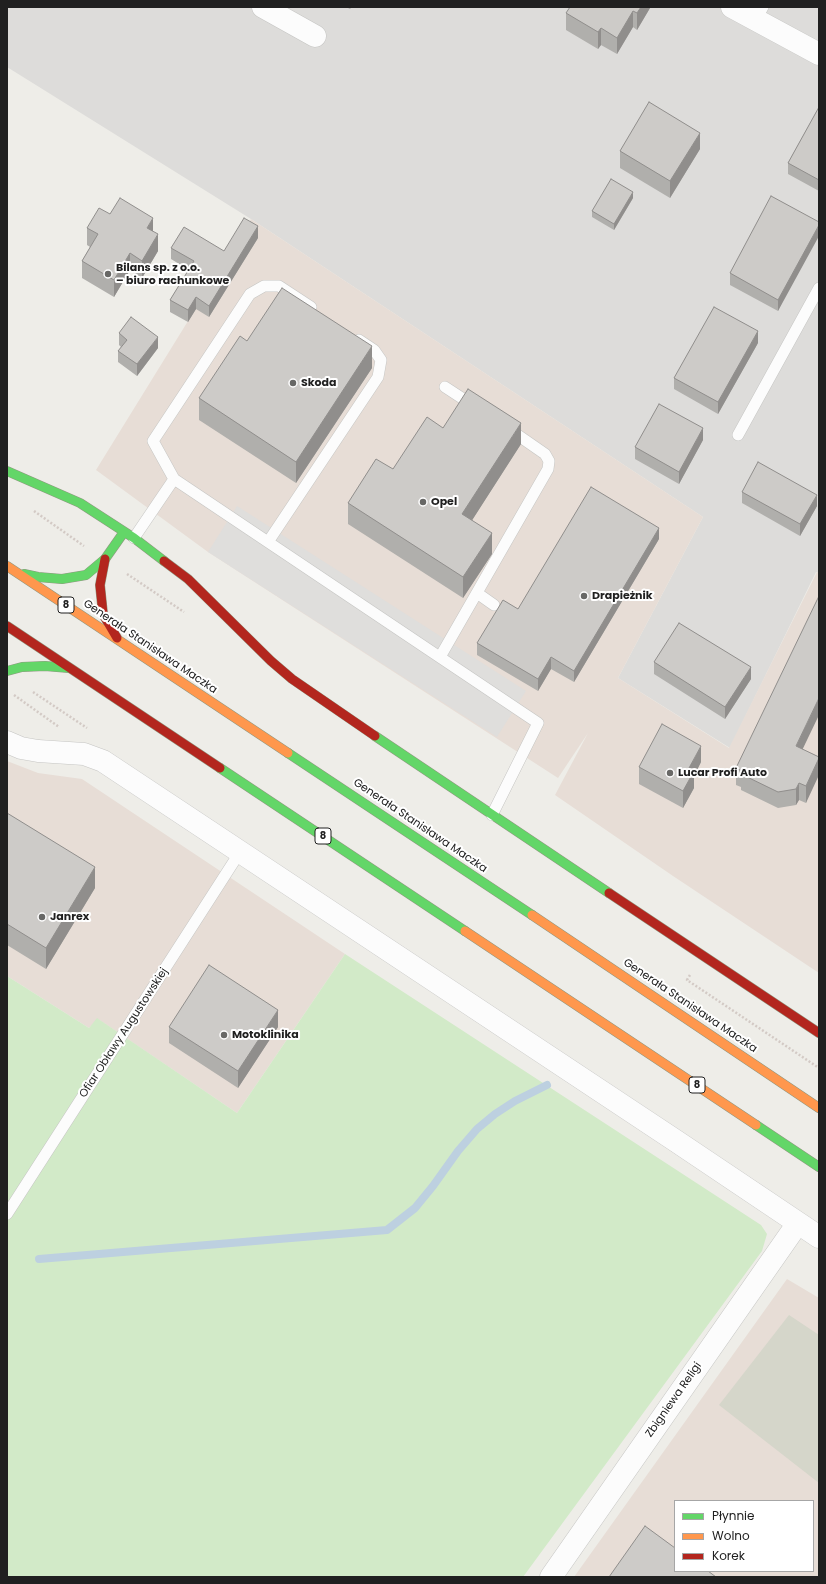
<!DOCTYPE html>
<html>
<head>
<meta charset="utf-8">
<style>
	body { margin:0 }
	#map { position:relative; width:826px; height:1584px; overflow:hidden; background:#eeede8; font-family:Poppins,sans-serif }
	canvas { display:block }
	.frame { position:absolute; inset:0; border:8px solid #202020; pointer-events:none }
	.legend { position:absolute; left:674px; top:1500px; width:140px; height:72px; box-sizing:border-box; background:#fff; border:1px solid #a6a6a6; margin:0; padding:5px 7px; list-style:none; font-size:12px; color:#202020 }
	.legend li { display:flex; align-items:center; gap:8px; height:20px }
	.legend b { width:20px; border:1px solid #a6a6a6 }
</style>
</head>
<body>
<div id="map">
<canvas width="826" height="1584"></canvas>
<div class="frame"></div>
<ul class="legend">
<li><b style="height:5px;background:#63d668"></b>Płynnie</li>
<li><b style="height:5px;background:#ff974d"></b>Wolno</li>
<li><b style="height:5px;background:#b3261e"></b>Korek</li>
</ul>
</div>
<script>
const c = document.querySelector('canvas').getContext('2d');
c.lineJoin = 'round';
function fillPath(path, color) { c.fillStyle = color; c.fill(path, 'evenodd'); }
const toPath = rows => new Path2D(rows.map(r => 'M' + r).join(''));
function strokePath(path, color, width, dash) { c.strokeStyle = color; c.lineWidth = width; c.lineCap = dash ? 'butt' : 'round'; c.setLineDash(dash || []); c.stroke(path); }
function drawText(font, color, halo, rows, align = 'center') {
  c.font = font + ' Poppins,sans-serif'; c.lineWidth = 4; c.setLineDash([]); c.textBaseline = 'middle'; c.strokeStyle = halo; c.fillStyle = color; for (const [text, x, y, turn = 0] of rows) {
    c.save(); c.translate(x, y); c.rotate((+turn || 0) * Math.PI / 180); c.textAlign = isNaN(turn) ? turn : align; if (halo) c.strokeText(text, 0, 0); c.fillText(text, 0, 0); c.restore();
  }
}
fillPath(toPath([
	[7,7,819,7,819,573,816,572,730,748,618,678,703,517,251,219,7,67]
]), '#dddcda');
fillPath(toPath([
	[251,219,703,517,618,678,729,748,817,572,819,573,819,973,673,876,555,795,588,733,558,778,208,552,96,470],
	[7,761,38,773,82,779,345,954,237,1113,98,1019,89,1028,7,976],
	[787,1279,819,1298,819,1577,574,1577],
	[675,1501,813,1501,813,1571,675,1571]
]), '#e7ddd6');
fillPath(toPath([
	[789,1315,819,1335,819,1483,719,1405]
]), '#d5d6ca');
fillPath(toPath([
	[345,954,761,1225,767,1234,762,1251,523,1577,7,1577,7,976,89,1028,97,1018,237,1113]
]), '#d2eac8');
fillPath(toPath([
	[237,506,526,691,497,737,208,552]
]), '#dfdedc');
strokePath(toPath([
	[39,1259,387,1230,415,1208,433,1186,458,1151,477,1129,495,1114,515,1101,547,1085]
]), '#bdd0e0', 8);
const lane = toPath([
	[756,20,763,7],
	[445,387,474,406],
	[738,435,819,288],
	[174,479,153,441,250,294,264,286,279,286,311,307],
	[134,538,174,479,538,723,492,815],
	[268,542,378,377,381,360,374,350,359,340],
	[477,593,494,605],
	[440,657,548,469,549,461,545,454,509,429],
	[7,1214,240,852]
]);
const street = toPath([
	[263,7,315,36],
	[732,7,819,54],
	[7,742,21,748,38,751,84,754,103,761,676,1141,819,1237],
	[551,1577,798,1223]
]);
const fast = toPath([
	[7,471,80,503,134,538,164,561],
	[24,574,38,577,62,579,86,575,105,559,124,532],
	[7,671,22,667,45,666,69,668],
	[375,736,609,893],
	[288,753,532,915],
	[220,768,465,931],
	[756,1125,819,1167]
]);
const slow = toPath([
	[7,566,288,753],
	[532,915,819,1108],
	[465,931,756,1125]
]);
const jam = toPath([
	[105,559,100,585,103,614,117,638],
	[164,561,188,579,271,661,292,679,375,736],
	[7,626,220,768],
	[609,893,819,1033]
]);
strokePath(lane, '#c5c5c3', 12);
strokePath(street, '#c5c5c3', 23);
strokePath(fast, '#909880', 10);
strokePath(slow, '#909880', 10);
strokePath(jam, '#909880', 10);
strokePath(toPath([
	[34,511,84,546],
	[127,574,184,612],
	[33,692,87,728],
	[14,695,59,727],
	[690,975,687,980,819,1068]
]), '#d3cac5', 2.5, [2, 2]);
strokePath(lane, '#fcfcfc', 11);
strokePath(street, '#fcfcfc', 22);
strokePath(fast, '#63d668', 9);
strokePath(slow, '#ff974d', 9);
strokePath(jam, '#b3261e', 9);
fillPath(toPath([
	[346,7,352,7,350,9],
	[650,7,650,8,637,30,633,27,617,54,601,45,598,49,566,30,566,13],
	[819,107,819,191,788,174,788,163],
	[700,149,670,198,620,168,620,151],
	[633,198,614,230,592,217,592,211],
	[110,214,153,231,158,251,142,278,130,270,114,297,82,278,82,261,90,247,87,245,87,228],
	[819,222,778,311,730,285,730,273],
	[258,238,209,317,196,309,188,322,170,312,170,300,189,270,171,259,171,248,224,251],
	[119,333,158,348,137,376,118,362,118,351,121,347,119,345],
	[247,341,372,368,296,483,199,420,199,398],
	[758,343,718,414,674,389,674,378],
	[443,428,521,444,472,520,492,554,463,598,348,524,348,503,393,469],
	[703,440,679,484,635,459,635,447],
	[742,492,817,506,800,536,742,503],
	[659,539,574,682,551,669,538,691,477,655,477,643,518,609],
	[654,662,751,679,725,719,654,674],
	[802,749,819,757,806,803,799,800,796,805,778,808,741,790,741,787,736,785,736,768],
	[701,762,694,776,694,788,683,808,639,784,639,767],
	[7,813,95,888,46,969,7,945],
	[169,1027,278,1027,238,1088,169,1043]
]), '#b0afac');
fillPath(toPath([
	[641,7,650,7,650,8,637,30,637,13],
	[633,11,633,27,617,54,617,38],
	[601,28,601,45,598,49,598,32],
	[700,133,700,149,670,198,670,181],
	[633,192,633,198,614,230,614,224],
	[153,218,153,235,147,228],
	[819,225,819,236,778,311,778,300],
	[258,226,258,238,209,317,209,306],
	[158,234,158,251,142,278,142,261],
	[130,253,130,270,114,297,114,280],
	[196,297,196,309,188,322,188,310],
	[758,331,758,343,718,414,718,402],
	[158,337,158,348,137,376,137,364],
	[372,346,372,368,296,483,296,462],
	[521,423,521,444,462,536,462,514],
	[703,428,703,440,679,484,679,472],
	[817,495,817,506,800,536,800,524],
	[659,528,659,539,574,682,574,671],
	[492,533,492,554,463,598,463,577],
	[551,657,551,669,538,691,538,679],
	[751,667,751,679,725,719,725,707],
	[819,698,819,715,796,763,796,746],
	[701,746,701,762,694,776,694,788,683,808,683,791,689,768],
	[819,758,819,775,806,803,806,786],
	[799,783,799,800,796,805,796,789],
	[95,867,95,888,46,969,46,948],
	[278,1010,278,1027,238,1088,238,1071]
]), '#908e8c');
const building = toPath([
	[570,7,641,7,637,13,633,11,617,38,601,28,598,32,566,13,570,7],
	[649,102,700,133,670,181,620,151,649,102],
	[819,107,819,180,788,163,819,107],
	[611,179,633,192,614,224,592,211,611,179],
	[771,196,819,222,819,225,778,300,730,273,771,196],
	[120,198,153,218,147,228,158,234,142,261,130,253,114,280,82,261,98,234,87,228,99,208,110,214,120,198],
	[244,218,258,226,209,306,196,297,188,310,170,300,194,261,171,248,184,227,224,251,244,218],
	[282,288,372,346,296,462,199,398,240,336,247,341,282,288],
	[714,307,758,331,718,402,674,378,714,307],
	[131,317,158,337,137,364,118,351,127,340,119,333,131,317],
	[468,389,521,423,462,514,492,533,463,577,348,503,376,459,393,469,427,417,443,428,468,389],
	[659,404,703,428,679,472,635,447,659,404],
	[758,462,817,495,800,524,742,492,758,462],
	[591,487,659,528,574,671,551,657,538,679,477,643,503,600,518,609,591,487],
	[819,596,819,698,796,746,819,757,819,758,806,786,799,783,796,789,778,792,741,774,742,771,736,768,819,596],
	[679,623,751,667,725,707,654,662,679,623],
	[662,724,701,746,689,768,694,771,683,791,639,767,662,724],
	[7,813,95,867,46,948,7,924,7,813],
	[209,965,278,1010,238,1071,169,1027,209,965],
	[645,1526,675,1548,675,1571,708,1571,716,1577,609,1577,645,1526]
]);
fillPath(building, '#cdcbc8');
strokePath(building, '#908e8c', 1);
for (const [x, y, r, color] of [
	[108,274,4,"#686866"],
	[293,383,4,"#686866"],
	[423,502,4,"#686866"],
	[584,596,4,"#686866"],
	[670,773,4,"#686866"],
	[42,917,4,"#686866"],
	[224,1035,4,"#686866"]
]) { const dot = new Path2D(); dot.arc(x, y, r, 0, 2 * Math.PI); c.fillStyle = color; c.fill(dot); strokePath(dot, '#fff', 1.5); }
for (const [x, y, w] of [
	[66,605,16],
	[323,836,16],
	[697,1085,16]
]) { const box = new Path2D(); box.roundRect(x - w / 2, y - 8, w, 16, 3); c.fillStyle = '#fff'; c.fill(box); strokePath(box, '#202020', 1); }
drawText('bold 10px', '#202020', null, [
	["8",66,605],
	["8",323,836],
	["8",697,1085]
]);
drawText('bold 11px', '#202020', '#fff', [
	["Bilans sp. z o.o.",116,268],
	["– biuro rachunkowe",116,281],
	["Skoda",301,383],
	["Opel",431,502],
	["Drapieżnik",592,596],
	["Lucar Profi Auto",678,773],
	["Janrex",50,917],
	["Motoklinika",232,1035]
], 'left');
drawText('11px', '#202020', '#fff', [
	["Generała Stanisława Maczka",150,647,34],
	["Generała Stanisława Maczka",420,826,34],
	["Generała Stanisława Maczka",690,1006,34],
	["Ofiar Obławy Augustowskiej",124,1033,-57],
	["Zbigniewa Religi",674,1400,-55]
]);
</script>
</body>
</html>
